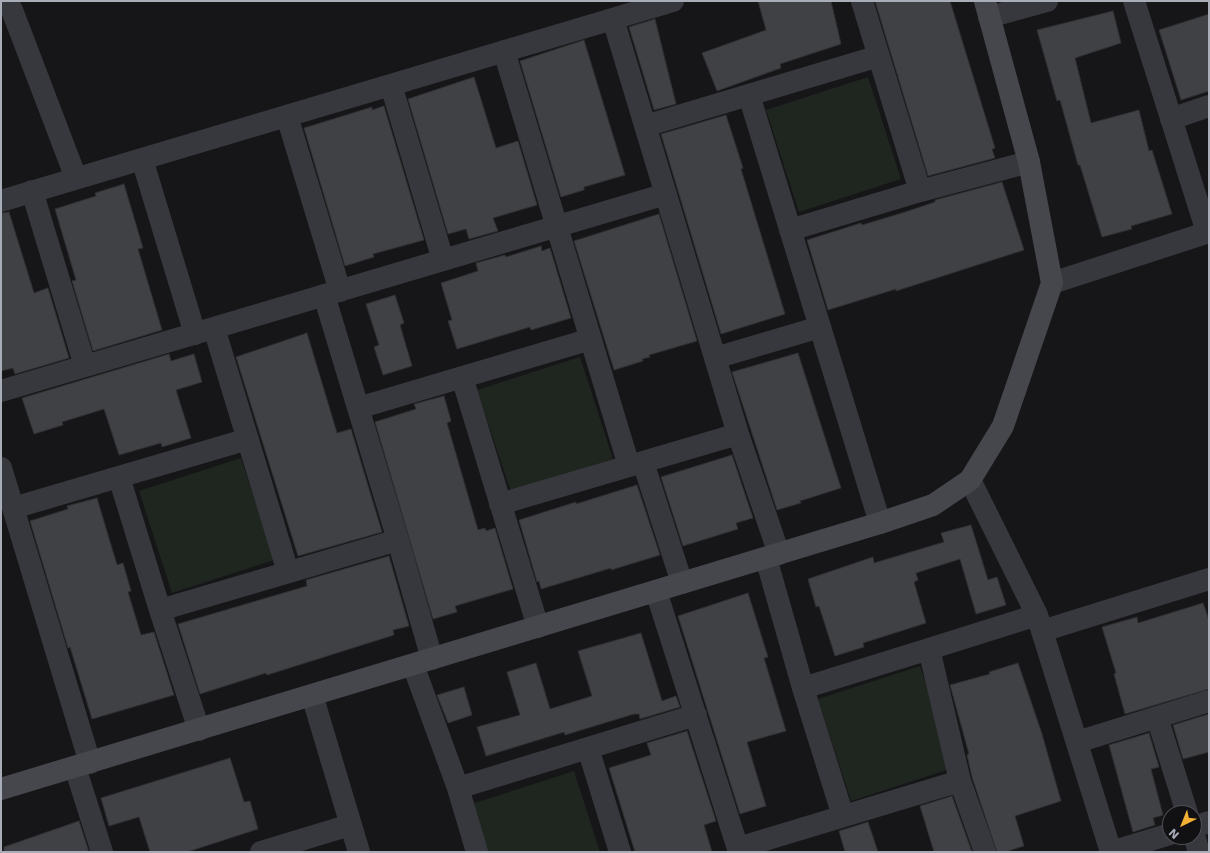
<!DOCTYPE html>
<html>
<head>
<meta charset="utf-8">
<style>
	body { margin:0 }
	#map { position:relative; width:1210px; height:853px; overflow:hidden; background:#161618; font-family:"DejaVu Sans",sans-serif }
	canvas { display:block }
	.frame { position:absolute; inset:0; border:2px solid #a8adb8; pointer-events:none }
	.north { position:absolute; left:1162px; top:805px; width:40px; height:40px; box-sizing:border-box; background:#111113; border:1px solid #4d4f55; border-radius:50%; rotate:223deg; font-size:11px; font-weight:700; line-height:16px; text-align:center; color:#a8adb8 }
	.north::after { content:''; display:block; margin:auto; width:14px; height:18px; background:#f2b134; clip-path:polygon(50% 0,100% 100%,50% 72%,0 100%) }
</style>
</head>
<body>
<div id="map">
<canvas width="1210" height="853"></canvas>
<div class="frame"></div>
<div class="north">N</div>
</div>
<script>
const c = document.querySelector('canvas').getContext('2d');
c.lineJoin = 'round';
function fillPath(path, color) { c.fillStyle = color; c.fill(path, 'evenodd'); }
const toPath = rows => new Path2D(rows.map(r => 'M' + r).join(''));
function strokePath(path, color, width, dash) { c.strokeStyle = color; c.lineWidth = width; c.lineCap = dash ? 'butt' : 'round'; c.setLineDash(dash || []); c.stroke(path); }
fillPath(toPath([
	[868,77,901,179,799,212,766,110],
	[580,357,613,459,511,492,477,390],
	[241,458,274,560,172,593,139,491],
	[920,666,953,768,851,801,818,699],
	[574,771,600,852,487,852,472,804]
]), '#1e261f');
const building = toPath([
	[758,1,831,1,841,44,780,64,781,68,717,91,702,53,766,30,758,1],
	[875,1,950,1,995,148,992,149,995,158,928,176,875,1],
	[1113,11,1121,43,1075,58,1091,123,1139,110,1149,151,1152,150,1172,214,1131,226,1132,229,1102,237,1080,165,1078,165,1060,100,1057,101,1037,30,1113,11],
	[1209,14,1209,91,1181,100,1159,30,1209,14],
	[655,19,676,104,654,110,629,27,655,19],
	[584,40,625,175,584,187,584,190,561,197,520,61,584,40],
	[474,77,496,148,518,141,537,205,493,218,498,231,469,239,466,229,448,234,408,99,474,77],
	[384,106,424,240,373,254,374,257,345,266,304,128,372,107,372,110,384,106],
	[726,115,743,168,741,169,785,314,721,334,661,134,726,115],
	[1002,182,1024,250,896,291,896,289,828,310,807,240,861,223,862,225,902,213,935,202,935,200,1002,182],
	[124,184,143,248,138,249,162,330,93,351,72,281,76,280,55,209,96,196,95,193,124,184],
	[9,212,34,293,48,288,69,358,15,374,13,368,1,371,1,213,9,212],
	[659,214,697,341,649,355,650,357,642,359,643,361,614,370,574,241,659,214],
	[541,246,542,251,550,248,571,318,531,330,530,327,457,349,448,321,452,320,441,283,478,271,476,263,505,255,506,257,541,246],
	[395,295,404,323,400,325,412,366,383,375,374,347,379,345,366,304,395,295],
	[307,333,337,433,351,429,382,532,298,556,236,357,307,333],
	[798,353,841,488,800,501,801,503,777,510,732,372,798,353],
	[169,354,171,361,194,354,202,382,176,390,191,438,162,447,161,443,119,455,104,409,62,422,63,425,34,434,22,398,169,354],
	[444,396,451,421,447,423,478,530,485,528,486,531,495,528,513,589,455,606,457,612,433,619,375,422,416,409,414,404,444,396],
	[732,455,753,518,736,523,738,529,683,546,661,477,732,455],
	[637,485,660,555,611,570,611,568,541,589,539,581,537,582,519,520,576,502,576,504,637,485],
	[97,498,117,565,123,563,131,591,128,592,141,635,154,632,174,695,92,719,70,647,68,648,30,521,68,509,67,506,97,498],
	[971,525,988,580,997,577,1006,605,976,614,960,559,916,573,918,580,914,582,926,623,863,643,864,647,835,656,819,606,816,607,808,579,873,557,874,563,944,542,941,533,971,525],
	[389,556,409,626,393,630,394,635,267,675,266,673,200,694,178,624,307,586,306,580,389,556],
	[748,593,768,657,764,658,786,731,747,742,766,806,740,814,678,616,748,593],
	[1203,603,1209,620,1209,689,1125,714,1114,674,1116,673,1102,627,1137,617,1138,623,1203,603],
	[641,633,662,701,676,696,680,707,640,719,639,714,634,714,565,735,564,732,486,756,477,727,520,715,507,672,536,663,550,709,592,696,578,651,641,633],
	[1018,663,1042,734,1061,801,1015,816,1024,846,1005,852,997,852,972,777,967,755,969,754,950,685,990,674,989,672,1018,663],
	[464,687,472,715,448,723,437,695,464,687],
	[1209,714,1209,752,1183,759,1173,725,1209,714],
	[687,731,716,821,704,825,712,852,635,852,609,768,651,755,647,743,687,731],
	[1149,733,1159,767,1151,769,1163,815,1153,818,1155,825,1133,832,1109,745,1149,733],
	[230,758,244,802,250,801,258,829,187,852,150,852,139,817,109,826,101,798,230,758],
	[952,796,972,852,934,852,920,806,952,796],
	[79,821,89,852,4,852,4,847,79,821],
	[868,822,878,852,845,852,839,831,868,822]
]);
fillPath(building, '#404145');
strokePath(building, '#303034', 1);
strokePath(toPath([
	[7,1,12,10,76,178],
	[862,1,920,191],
	[1134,1,1207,232],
	[989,17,1047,1],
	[613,19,738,434,779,554],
	[504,51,629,466],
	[391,85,443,260],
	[749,95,880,523],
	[287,116,340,291],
	[1171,119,1209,106],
	[645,126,879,56],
	[142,159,195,334],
	[32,191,85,366],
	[1,201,673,1],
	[790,230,920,191,1029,162],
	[1052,283,1209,232],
	[324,295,398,540,432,659],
	[214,328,288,572],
	[715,358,820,327],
	[462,377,538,627],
	[1,391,666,194],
	[358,408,591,339],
	[643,462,682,583],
	[1,468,90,763],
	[119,477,160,610],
	[970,480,1037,615,1111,852],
	[500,504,738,434],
	[13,508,248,439],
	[766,558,803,688,843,816],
	[656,591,739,852],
	[1042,631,1209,579],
	[413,665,458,788,477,852],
	[803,688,929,649],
	[312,695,359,852],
	[1157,717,1187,813],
	[199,730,160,610,398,540],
	[1077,742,1209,701],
	[75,767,102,852],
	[458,788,588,748],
	[1194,827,1209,822],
	[1194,836,1199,852],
	[738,848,960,781],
	[261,852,350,825],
	[620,852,588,748,696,715],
	[985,852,960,781,929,649,1037,615],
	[1111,852,1170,834]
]), '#37383d', 22);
strokePath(toPath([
	[1,789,880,523,933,505,970,480,1003,426,1052,283,1029,162,985,1]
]), '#45474d', 22);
</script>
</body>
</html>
